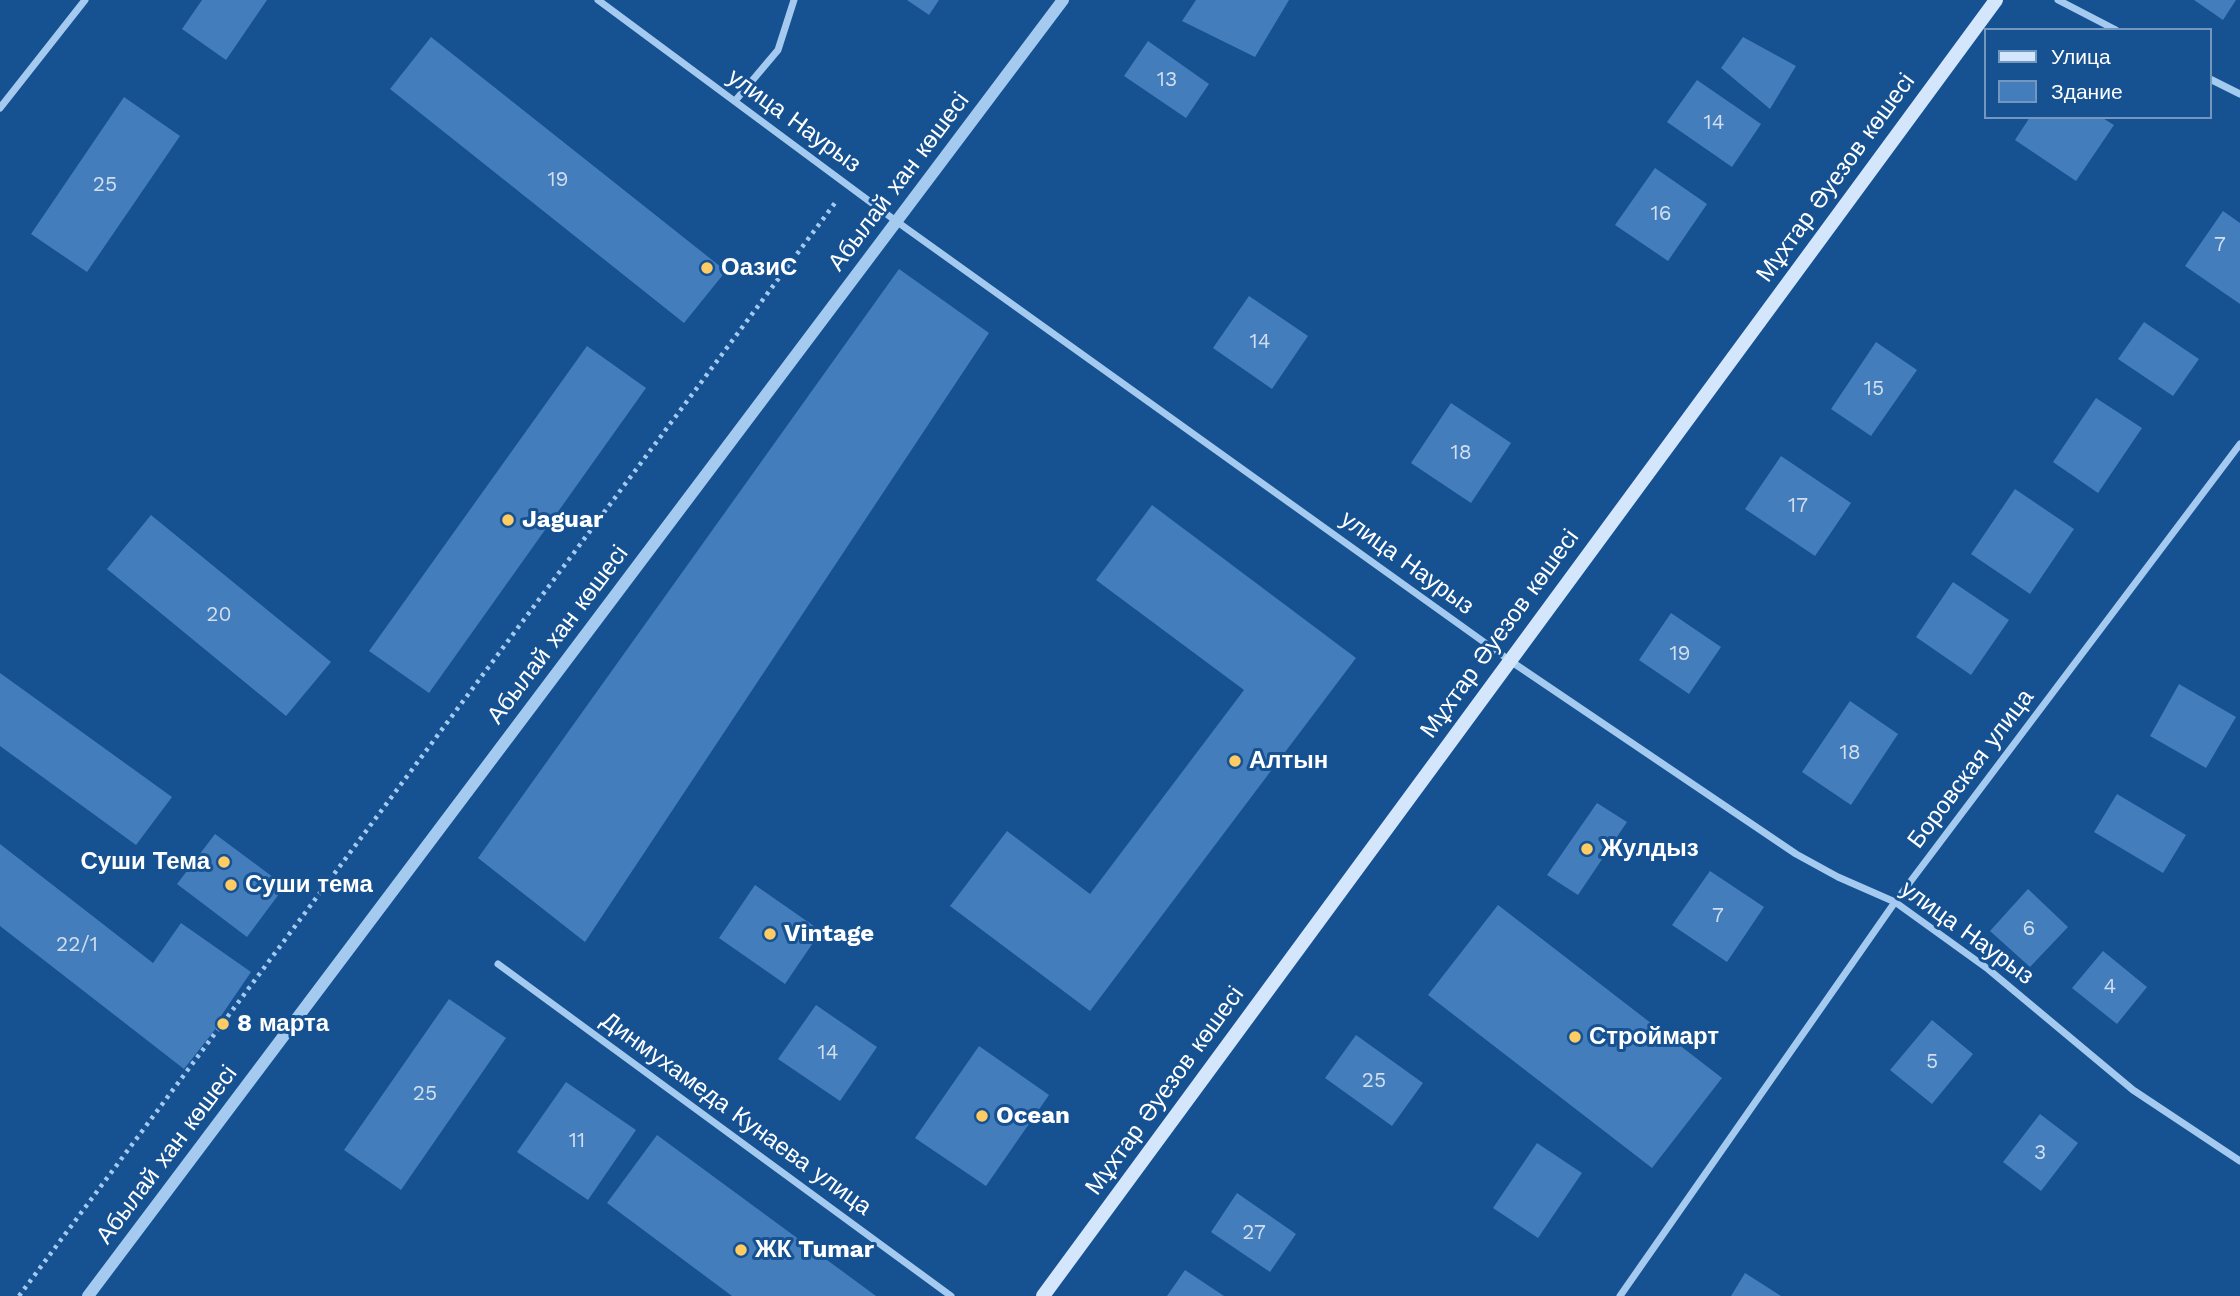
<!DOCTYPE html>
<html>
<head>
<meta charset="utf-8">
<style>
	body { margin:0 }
	#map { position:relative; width:2240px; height:1296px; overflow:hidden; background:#165192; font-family:"Work Sans",sans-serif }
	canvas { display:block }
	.legend { position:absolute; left:1984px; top:28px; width:228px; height:91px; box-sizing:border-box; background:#165192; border:2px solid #7397be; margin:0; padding:9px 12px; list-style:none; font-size:21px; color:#fff }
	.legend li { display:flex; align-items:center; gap:14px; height:35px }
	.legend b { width:35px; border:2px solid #7397be }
</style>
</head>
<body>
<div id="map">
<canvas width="2240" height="1296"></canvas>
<ul class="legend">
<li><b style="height:9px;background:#d3e6fb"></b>Улица</li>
<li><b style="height:19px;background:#437dbc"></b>Здание</li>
</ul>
</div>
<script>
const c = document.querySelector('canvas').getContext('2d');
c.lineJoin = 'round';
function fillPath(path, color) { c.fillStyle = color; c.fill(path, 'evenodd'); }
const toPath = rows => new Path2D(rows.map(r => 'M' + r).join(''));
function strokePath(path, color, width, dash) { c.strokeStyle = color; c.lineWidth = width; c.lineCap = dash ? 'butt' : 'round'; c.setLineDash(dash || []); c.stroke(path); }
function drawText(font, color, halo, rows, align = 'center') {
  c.font = font + ' "Work Sans",sans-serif'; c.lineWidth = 6; c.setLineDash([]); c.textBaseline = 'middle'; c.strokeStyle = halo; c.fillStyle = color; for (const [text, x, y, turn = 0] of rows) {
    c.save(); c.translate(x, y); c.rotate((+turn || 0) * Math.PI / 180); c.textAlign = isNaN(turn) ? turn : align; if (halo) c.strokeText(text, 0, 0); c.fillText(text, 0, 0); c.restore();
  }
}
fillPath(toPath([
	[202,0,267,0,226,60,182,29],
	[907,0,939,0,929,15],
	[1196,0,1289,0,1255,57,1182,21],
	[2194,0,2236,0,2223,20],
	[431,37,726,271,684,323,390,89],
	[1743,37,1796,66,1770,109,1721,68],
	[1148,41,1209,84,1186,118,1124,76],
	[1697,80,1761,124,1732,167,1667,122],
	[124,97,180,136,87,272,31,234],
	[2030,117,2101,117,2114,125,2076,181,2015,140],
	[1655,168,1707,204,1668,261,1615,225],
	[2223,211,2240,223,2240,304,2185,266],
	[899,269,989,333,585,942,478,858],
	[1249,296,1308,336,1272,389,1213,348],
	[2144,322,2199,359,2173,396,2118,359],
	[1876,342,1917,370,1871,436,1831,409],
	[587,346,646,388,429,693,369,651],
	[2096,398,2142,428,2098,493,2053,462],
	[1451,403,1511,443,1471,503,1411,463],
	[1781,456,1851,503,1815,556,1745,509],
	[2015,489,2074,529,2030,594,1971,554],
	[1152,505,1356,658,1090,1011,950,906,1007,831,1090,894,1244,690,1096,580],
	[151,515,331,662,286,716,107,569],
	[1953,582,2009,620,1971,675,1916,637],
	[1671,613,1721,647,1689,694,1639,660],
	[0,673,172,797,136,845,0,746],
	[2179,684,2236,717,2206,768,2150,736],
	[1850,701,1898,734,1851,805,1802,772],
	[2117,794,2186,835,2163,873,2094,832],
	[1597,803,1627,822,1578,895,1547,875],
	[215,834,285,886,247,937,177,884],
	[0,844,153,963,181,923,251,972,221,1016,224,1018,184,1069,0,926],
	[1710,871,1764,907,1727,962,1672,925],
	[755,885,821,931,785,984,719,938],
	[2028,889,2068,927,2030,967,1990,931],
	[1498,905,1722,1078,1652,1168,1428,995],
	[2103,951,2147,987,2117,1024,2072,988],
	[449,999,506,1038,401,1190,344,1150],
	[816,1005,877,1047,840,1101,778,1059],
	[1932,1020,1973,1054,1932,1104,1890,1070],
	[1356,1035,1423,1083,1392,1126,1325,1078],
	[979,1046,1049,1095,986,1186,915,1138],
	[566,1082,636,1130,588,1200,517,1152],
	[2040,1114,2078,1143,2041,1191,2003,1162],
	[657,1135,876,1296,732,1296,607,1203],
	[1537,1143,1582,1173,1538,1238,1493,1208],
	[1237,1193,1296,1234,1270,1272,1211,1232],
	[1185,1270,1224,1296,1167,1296],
	[1745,1273,1781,1296,1731,1296]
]), '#437dbc');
strokePath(toPath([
	[19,1296,835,203]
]), '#a5caf0', 4.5, [3.5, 5]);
strokePath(toPath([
	[598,0,896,221,1509,660,1796,854,1838,877,1895,902,1988,969,2133,1090,2240,1161],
	[2058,0,2116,30],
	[2210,79,2240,94],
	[735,101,778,50,794,0],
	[0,108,85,0],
	[498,964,951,1296],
	[1620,1296,1895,902,2240,444]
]), '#a5caf0', 7);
strokePath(toPath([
	[88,1296,1063,0]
]), '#a5caf0', 12);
strokePath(toPath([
	[1043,1296,1996,0]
]), '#d3e6fb', 14);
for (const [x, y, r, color] of [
	[707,268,7,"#ffcc64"],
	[508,520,7,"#ffcc64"],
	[1235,761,7,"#ffcc64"],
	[1587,849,7,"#ffcc64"],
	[224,862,7,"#ffcc64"],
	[231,885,7,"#ffcc64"],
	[770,934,7,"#ffcc64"],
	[223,1024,7,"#ffcc64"],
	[1575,1037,7,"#ffcc64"],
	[982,1116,7,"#ffcc64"],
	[741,1250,7,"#ffcc64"]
]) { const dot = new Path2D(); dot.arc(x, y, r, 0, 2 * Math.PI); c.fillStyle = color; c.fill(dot); strokePath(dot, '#165192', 2.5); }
drawText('21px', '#d0deee', null, [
	["13",1167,80],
	["14",1714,123],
	["19",558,180],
	["25",105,185],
	["16",1661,214],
	["7",2220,245],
	["14",1260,342],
	["15",1874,389],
	["18",1461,453],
	["17",1798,506],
	["20",219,615],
	["19",1680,654],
	["18",1850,753],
	["7",1718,916],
	["6",2029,929],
	["22/1",77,945],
	["4",2110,987],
	["14",828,1053],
	["5",1932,1062],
	["25",1374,1081],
	["25",425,1094],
	["11",577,1141],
	["3",2040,1153],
	["27",1254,1233]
]);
drawText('24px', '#fff', '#165192', [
	["улица Наурыз",794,121,36],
	["Мұхтар Әуезов көшесі",1836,178,-54],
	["Абылай хан көшесі",899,182,-53],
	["улица Наурыз",1407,563,36],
	["Мұхтар Әуезов көшесі",1500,634,-54],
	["Абылай хан көшесі",558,635,-53],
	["Боровская улица",1971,769,-53],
	["улица Наурыз",1967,933,36],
	["Мұхтар Әуезов көшесі",1165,1091,-54],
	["Динмухамеда Кунаева улица",736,1114,36],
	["Абылай хан көшесі",167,1155,-53]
]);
drawText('bold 24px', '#fff', '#165192', [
	["ОазиС",721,268],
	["Jaguar",522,520],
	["Алтын",1249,761],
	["Жулдыз",1601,849],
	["Суши Тема",210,862,"right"],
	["Суши тема",245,885],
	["Vintage",784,934],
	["8 марта",237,1024],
	["Строймарт",1589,1037],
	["Ocean",996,1116],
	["ЖК Tumar",755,1250]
], 'left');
</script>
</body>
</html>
